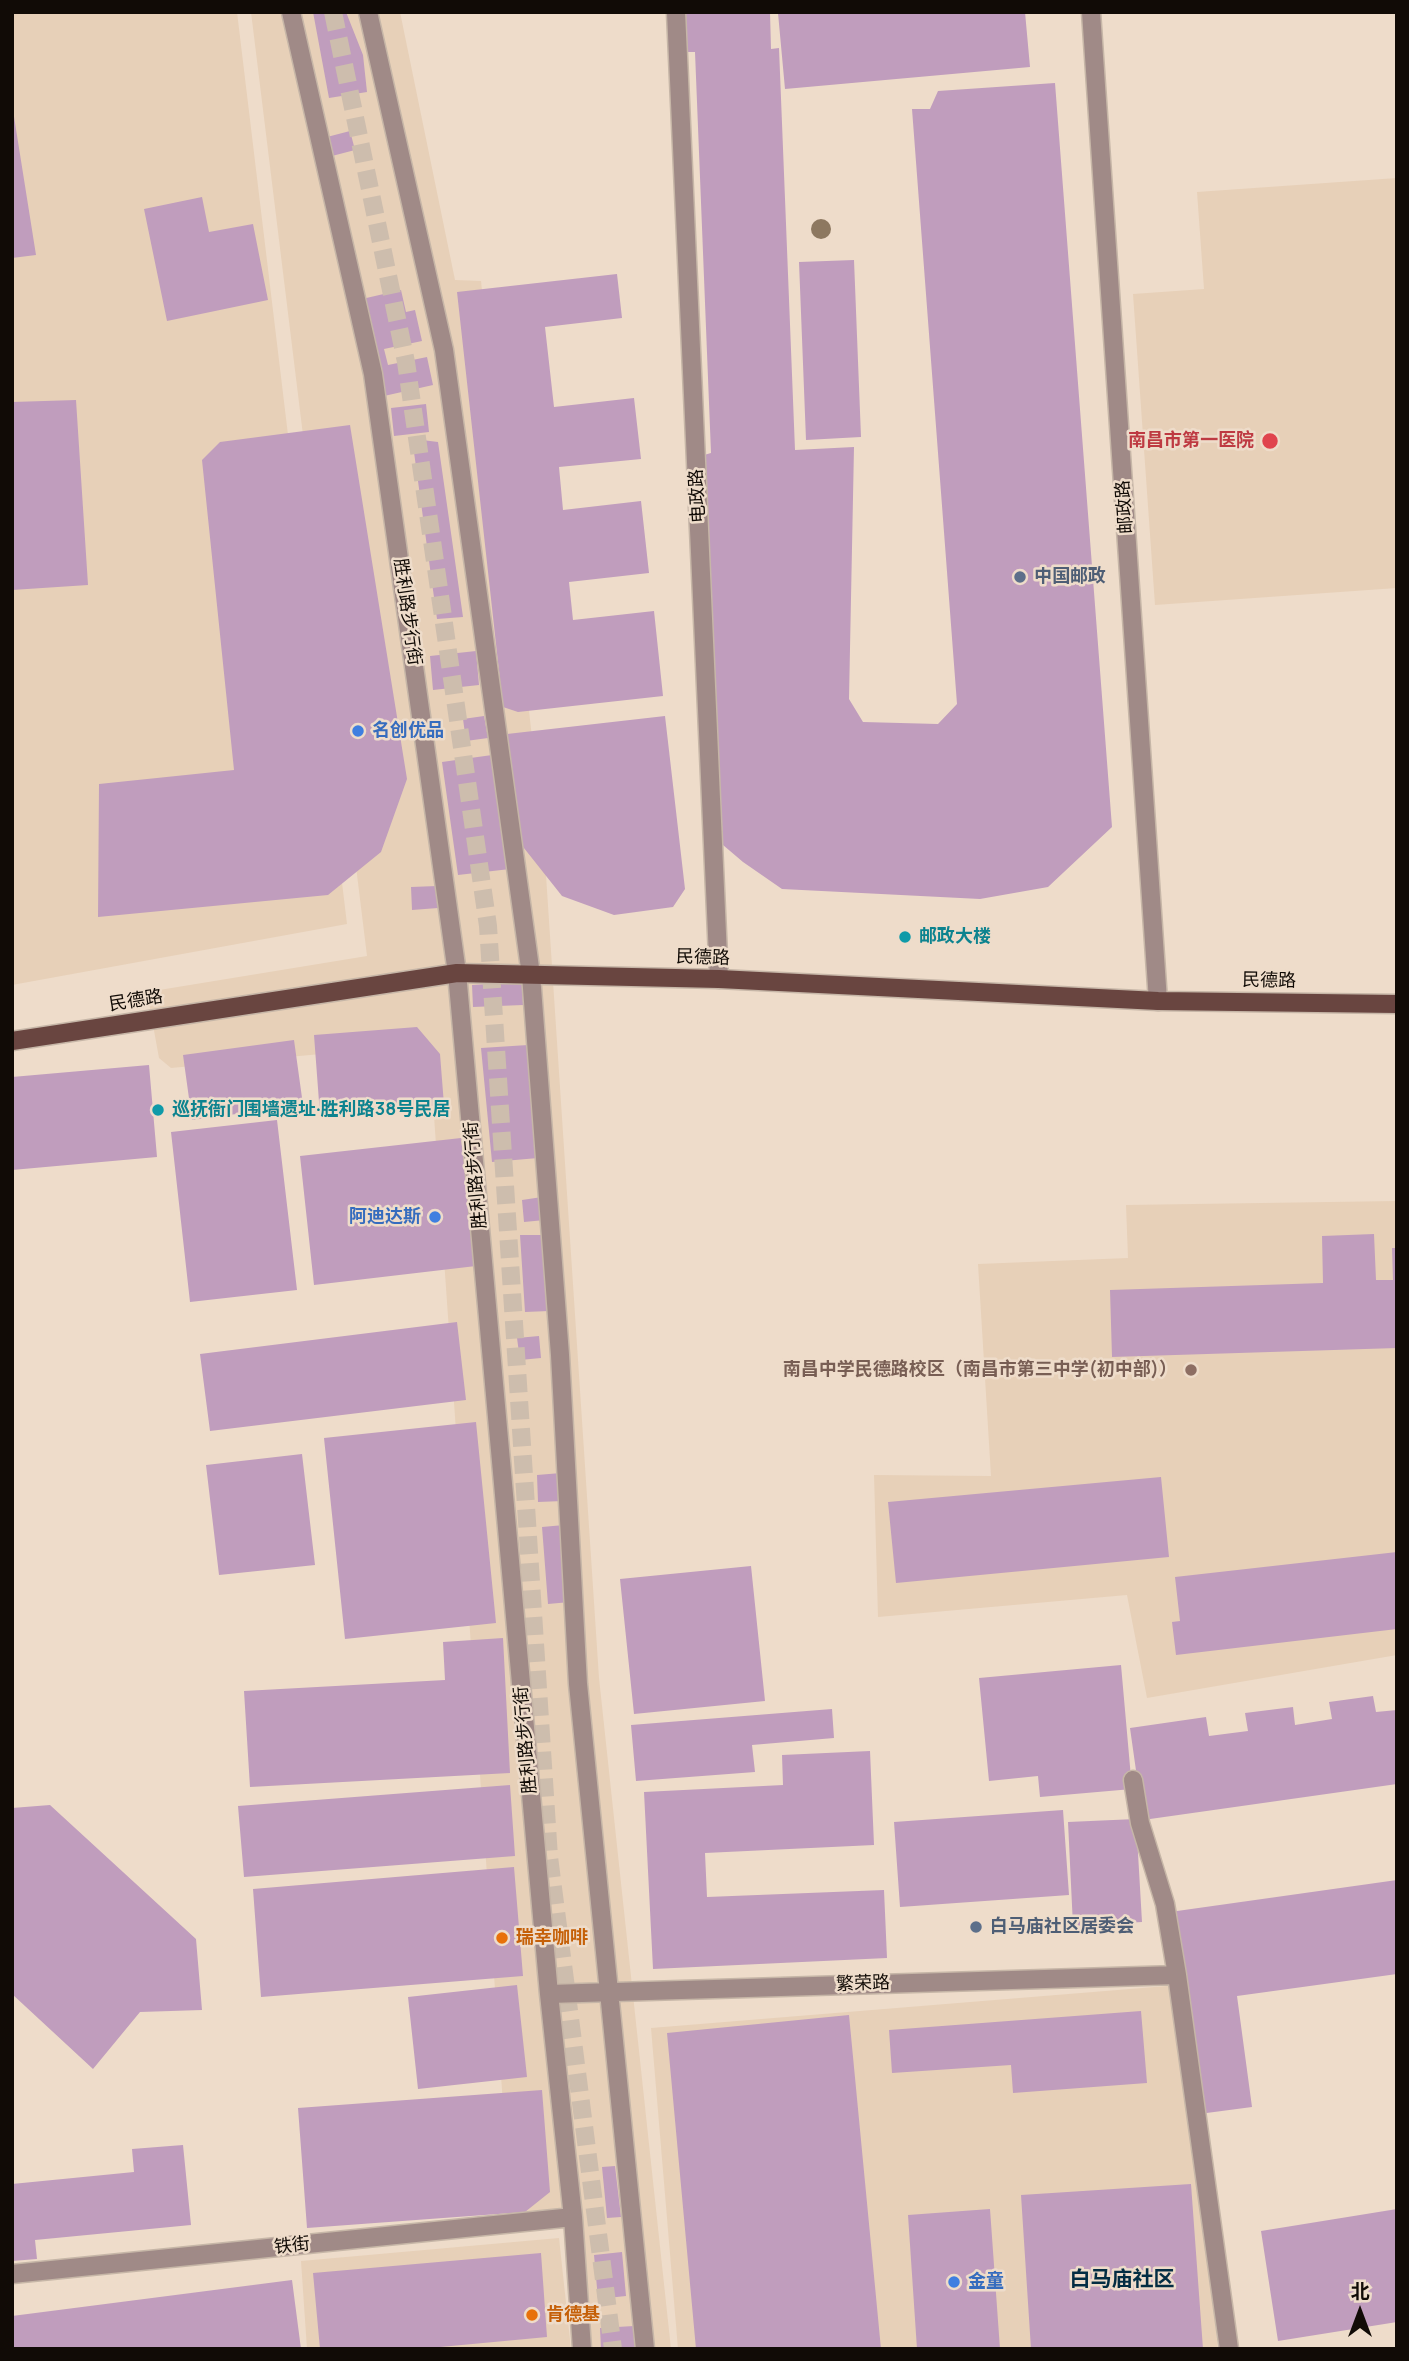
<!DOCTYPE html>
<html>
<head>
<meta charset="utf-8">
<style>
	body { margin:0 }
	#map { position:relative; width:1409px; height:2361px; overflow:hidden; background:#eedcca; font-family:Manrope,"Noto Sans SC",sans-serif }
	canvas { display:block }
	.frame { position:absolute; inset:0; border:14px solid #110b06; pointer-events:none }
	.north { position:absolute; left:1325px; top:2277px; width:70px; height:70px; -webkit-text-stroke:5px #eedcca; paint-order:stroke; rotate:0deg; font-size:19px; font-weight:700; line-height:28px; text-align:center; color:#110b06 }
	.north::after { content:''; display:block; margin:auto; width:24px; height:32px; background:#110b06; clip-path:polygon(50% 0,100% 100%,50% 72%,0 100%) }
</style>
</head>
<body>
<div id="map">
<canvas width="1409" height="2361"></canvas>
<div class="frame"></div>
<div class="north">北</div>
</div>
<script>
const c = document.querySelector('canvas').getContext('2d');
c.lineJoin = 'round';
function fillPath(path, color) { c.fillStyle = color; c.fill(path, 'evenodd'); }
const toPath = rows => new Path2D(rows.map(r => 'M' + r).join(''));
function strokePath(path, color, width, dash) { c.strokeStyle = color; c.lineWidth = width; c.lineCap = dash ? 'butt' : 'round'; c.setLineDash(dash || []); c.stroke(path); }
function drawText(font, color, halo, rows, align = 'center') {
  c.font = font + ' Manrope,"Noto Sans SC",sans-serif'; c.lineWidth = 5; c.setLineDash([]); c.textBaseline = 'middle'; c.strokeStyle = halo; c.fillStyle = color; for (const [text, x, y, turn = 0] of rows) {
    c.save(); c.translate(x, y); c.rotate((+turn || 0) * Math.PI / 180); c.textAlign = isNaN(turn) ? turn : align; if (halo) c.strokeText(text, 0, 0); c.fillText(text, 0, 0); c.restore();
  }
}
fillPath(toPath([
	[12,12,237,12,347,924,12,985],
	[251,12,400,12,455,280,481,281,544,845,599,1678,671,2349,577,2349,566,2228,512,2233,431,1073,417,1045,171,1068,159,1058,147,992,367,956],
	[1397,178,1397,588,1155,605,1133,294,1204,289,1197,192],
	[1397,1201,1397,1655,1147,1698,1127,1595,878,1617,874,1475,991,1476,978,1264,1128,1258,1126,1205],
	[1179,1985,1218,2349,678,2349,651,2028],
	[559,2238,571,2349,307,2349,301,2261]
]), '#e7d0b8');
fillPath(toPath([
	[313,12,346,12,363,55,367,92,329,98],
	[682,12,770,12,771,49,779,48,795,450,854,447,849,699,863,722,938,724,957,704,912,109,930,109,938,91,1055,83,1112,827,1048,887,980,899,782,889,743,862,723,845,704,455,711,453,695,52,684,52],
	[1025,12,1030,67,785,89,778,13],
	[12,104,36,255,12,258],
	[350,131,355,150,332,156,327,137],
	[202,197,209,232,253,224,268,300,167,321,144,209],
	[854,260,861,437,806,440,799,262],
	[617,274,622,318,545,327,554,407,634,398,641,459,559,467,563,510,641,501,649,573,569,582,573,620,654,611,663,696,518,712,503,707,457,292],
	[401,290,406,312,415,310,422,341,384,349,388,365,427,357,433,385,384,396,362,299],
	[76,400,88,585,12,590,12,402],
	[426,404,429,432,394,436,391,408],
	[350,425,407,779,381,852,328,895,98,917,99,784,234,770,202,460,220,442],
	[422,440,438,442,463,617,437,619,413,445],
	[476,651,479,685,433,690,430,656],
	[484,716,488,738,466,741,463,719],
	[665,716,685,889,673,907,614,915,562,896,520,843,507,734],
	[492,755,510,869,458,875,442,762],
	[437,886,438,908,412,910,411,887],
	[522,982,523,1005,473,1007,472,985],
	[417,1027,440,1054,444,1105,320,1115,314,1035],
	[294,1040,303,1105,192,1120,183,1055],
	[528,1045,538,1158,492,1162,481,1048],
	[149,1065,157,1157,12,1170,12,1077],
	[277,1120,297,1290,190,1302,171,1132],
	[461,1138,476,1266,314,1285,300,1156],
	[542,1197,545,1220,524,1222,522,1200],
	[1374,1234,1376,1280,1393,1280,1392,1248,1397,1248,1397,1348,1112,1357,1110,1290,1323,1283,1322,1236],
	[520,1235,544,1235,549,1311,525,1312],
	[457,1322,466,1400,210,1431,200,1354],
	[539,1336,541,1358,520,1360,517,1338],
	[476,1422,496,1623,345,1639,324,1438],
	[302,1454,315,1565,219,1575,206,1465],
	[561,1473,563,1501,538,1502,537,1475],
	[1161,1477,1169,1557,896,1583,888,1502],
	[564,1525,570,1602,548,1604,542,1527],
	[1397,1552,1397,1629,1176,1655,1172,1622,1180,1621,1175,1577],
	[751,1566,765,1701,634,1714,620,1579],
	[503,1638,510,1773,250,1787,244,1691,445,1680,443,1642],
	[1121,1665,1132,1789,1040,1797,1038,1776,989,1781,979,1678],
	[1373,1696,1376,1712,1397,1710,1397,1784,1143,1820,1130,1728,1206,1717,1209,1736,1248,1731,1245,1713,1293,1707,1295,1725,1332,1719,1329,1702],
	[832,1709,834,1738,752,1745,755,1772,636,1781,631,1725],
	[870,1751,874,1845,705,1853,707,1897,884,1890,887,1958,653,1969,644,1792,783,1785,782,1755],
	[510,1785,515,1856,244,1877,238,1806],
	[50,1805,196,1939,202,2010,140,2012,93,2069,12,1994,12,1808],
	[1063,1810,1069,1895,900,1907,894,1822],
	[1136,1819,1142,1922,1073,1926,1068,1822],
	[514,1867,523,1976,261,1997,253,1889],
	[1397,1880,1397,1974,1237,1996,1252,2107,1199,2114,1170,1912],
	[517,1985,527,2077,418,2089,408,1997],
	[1141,2011,1147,2083,1013,2093,1011,2065,892,2073,889,2030],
	[849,2015,881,2349,696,2349,667,2033],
	[542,2090,550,2192,525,2212,307,2228,298,2108],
	[183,2145,191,2225,35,2240,37,2259,12,2261,12,2184,134,2172,132,2149],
	[615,2166,621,2217,607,2218,602,2167],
	[1191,2184,1203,2349,1031,2349,1021,2195],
	[990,2209,1000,2349,917,2349,908,2215],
	[1397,2209,1397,2322,1278,2341,1261,2231],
	[622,2252,626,2296,598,2299,594,2255],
	[541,2253,547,2337,419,2349,320,2349,313,2273],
	[292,2280,301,2349,12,2349,12,2316],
	[634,2326,635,2349,601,2349,600,2328]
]), '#c09dbd');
strokePath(toPath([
	[333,12,406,362,488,926,549,1857,613,2349]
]), '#cdbdad', 18, [18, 9]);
const minor = toPath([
	[291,12,373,374,457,973,549,1994,573,2217,582,2349],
	[368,12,444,350,531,975,560,1355,578,1684,645,2349],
	[676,12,719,979],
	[1091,12,1158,1001],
	[1133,1780,1140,1823,1165,1904,1177,1975,1229,2349],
	[549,1994,1177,1975],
	[12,2274,573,2217]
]);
const major = toPath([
	[12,1041,457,973,719,979,1158,1001,1397,1004]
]);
strokePath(minor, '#c6b6a7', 21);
strokePath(major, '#c6b6a7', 21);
strokePath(minor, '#a08a87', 18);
strokePath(major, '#694540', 18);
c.fillStyle = '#8d7860';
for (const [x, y] of [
	[821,229]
]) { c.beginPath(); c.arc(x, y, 10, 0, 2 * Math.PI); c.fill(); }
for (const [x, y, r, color] of [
	[1270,441,9,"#e0444e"],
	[1020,577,7,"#5c6f8a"],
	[358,731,7,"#3f7fe0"],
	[905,937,7,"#0f9aa8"],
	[158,1110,7,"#0f9aa8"],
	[435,1217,7,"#3f7fe0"],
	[1191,1370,7,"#8d6e63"],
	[976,1927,7,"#5c6f8a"],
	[502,1938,7,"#e8710a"],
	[954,2282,7,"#3f7fe0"],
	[532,2315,7,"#e8710a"]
]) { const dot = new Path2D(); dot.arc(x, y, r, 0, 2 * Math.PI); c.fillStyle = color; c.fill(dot); strokePath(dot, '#eedcca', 2.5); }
drawText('bold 18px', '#be3a42', '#eedcca', [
	["南昌市第一医院",1254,441]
], 'right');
drawText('18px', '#110b06', '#eedcca', [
	["电政路",698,496,-93],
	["邮政路",1125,507,-94],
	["胜利路步行街",407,612,82],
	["民德路",703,958,2],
	["民德路",1269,981,1],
	["民德路",136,1001,-9],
	["胜利路步行街",476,1175,-95],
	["胜利路步行街",526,1740,-95],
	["繁荣路",863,1984,-2],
	["铁街",292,2246,-6]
]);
drawText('bold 18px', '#4e5e75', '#eedcca', [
	["中国邮政",1034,577],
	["白马庙社区居委会",990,1927]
], 'left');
drawText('bold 18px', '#366cbe', '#eedcca', [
	["名创优品",372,731],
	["阿迪达斯",421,1217,"right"],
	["金童",968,2282]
], 'left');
drawText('bold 18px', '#0d838f', '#eedcca', [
	["邮政大楼",919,937],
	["巡抚衙门围墙遗址·胜利路38号民居",172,1110]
], 'left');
drawText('bold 18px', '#785e54', '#eedcca', [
	["南昌中学民德路校区（南昌市第三中学(初中部)）",1177,1370]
], 'right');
drawText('bold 18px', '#c56008', '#eedcca', [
	["瑞幸咖啡",516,1938],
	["肯德基",546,2315]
], 'left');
drawText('bold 21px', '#032d43', '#eedcca', [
	["白马庙社区",1122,2280]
]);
</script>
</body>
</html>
